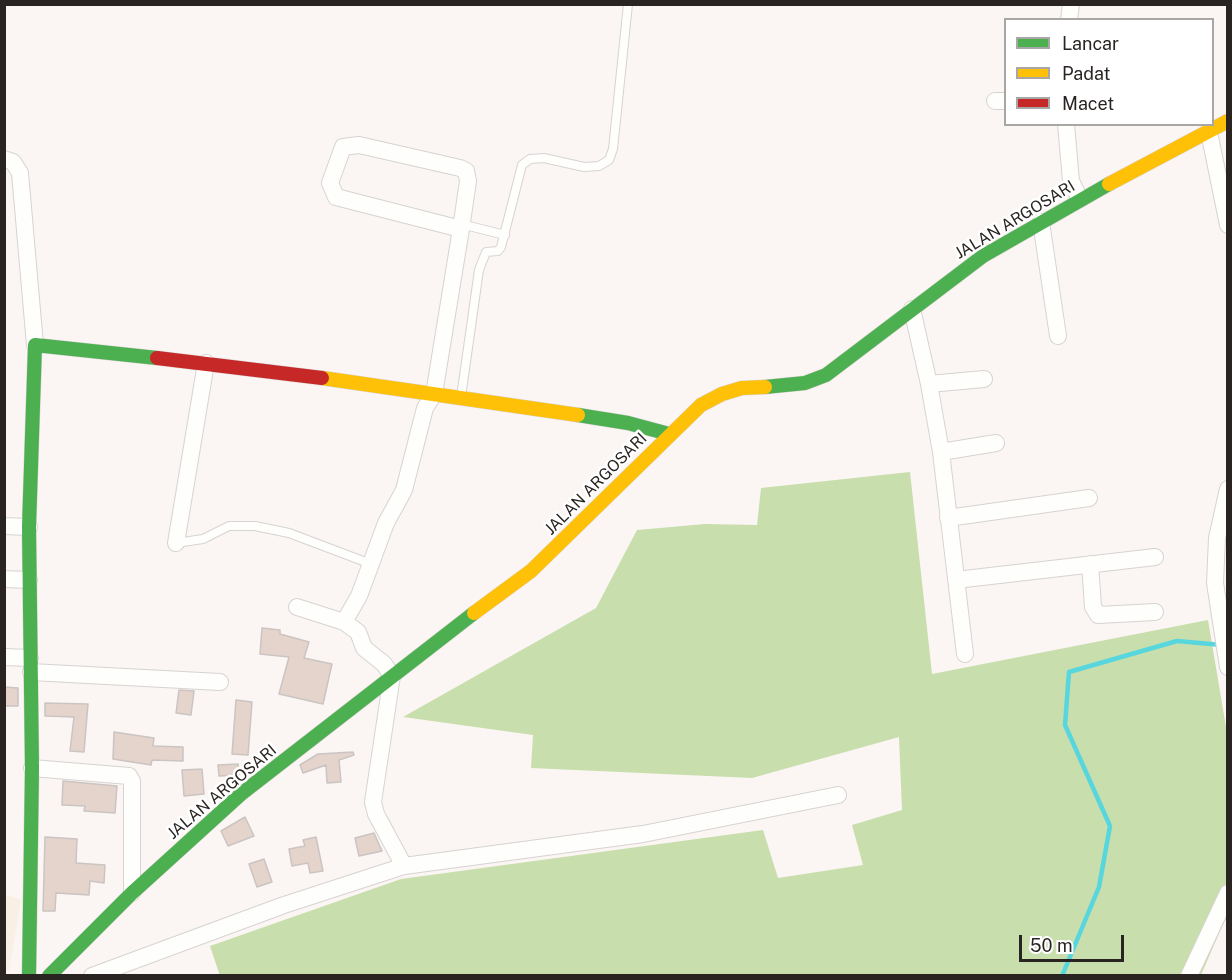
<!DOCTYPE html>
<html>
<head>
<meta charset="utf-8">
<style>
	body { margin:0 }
	#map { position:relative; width:1232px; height:980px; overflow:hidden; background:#fbf6f4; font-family:"Public Sans",sans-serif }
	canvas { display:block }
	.frame { position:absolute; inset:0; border:6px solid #292421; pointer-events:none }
	.legend { position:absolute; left:1004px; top:18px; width:210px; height:108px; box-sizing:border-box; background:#fff; border:2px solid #a9a7a6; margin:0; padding:8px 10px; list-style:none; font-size:18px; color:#292421 }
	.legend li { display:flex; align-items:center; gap:12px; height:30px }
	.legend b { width:30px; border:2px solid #a9a7a6 }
	.scale { position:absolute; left:1019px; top:935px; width:105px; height:27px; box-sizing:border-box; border:3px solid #292421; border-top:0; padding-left:8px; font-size:18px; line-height:21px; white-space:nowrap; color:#292421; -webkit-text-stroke:4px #fff; paint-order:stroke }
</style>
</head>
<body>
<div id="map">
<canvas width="1232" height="980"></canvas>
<div class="frame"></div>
<ul class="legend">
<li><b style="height:8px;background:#4caf50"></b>Lancar</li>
<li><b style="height:8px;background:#ffc107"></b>Padat</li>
<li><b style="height:8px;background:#c62828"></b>Macet</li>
</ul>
<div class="scale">50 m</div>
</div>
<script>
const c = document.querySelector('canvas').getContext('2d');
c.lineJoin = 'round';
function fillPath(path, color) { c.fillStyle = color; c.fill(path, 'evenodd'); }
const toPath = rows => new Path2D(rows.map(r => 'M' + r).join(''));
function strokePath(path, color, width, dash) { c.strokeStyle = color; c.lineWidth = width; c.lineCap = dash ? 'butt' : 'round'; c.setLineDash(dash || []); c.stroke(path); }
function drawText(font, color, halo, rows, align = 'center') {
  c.font = font + ' "Public Sans",sans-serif'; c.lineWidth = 5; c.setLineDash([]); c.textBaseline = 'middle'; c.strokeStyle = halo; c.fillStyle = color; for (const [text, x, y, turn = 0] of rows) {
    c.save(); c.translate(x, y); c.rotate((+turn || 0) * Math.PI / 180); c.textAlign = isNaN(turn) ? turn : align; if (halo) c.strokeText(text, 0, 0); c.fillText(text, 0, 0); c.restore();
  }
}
fillPath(toPath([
	[4,894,21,900,9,971,5,970]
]), '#f8f0e4');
fillPath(toPath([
	[910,472,932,674,1208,620,1227,733,1228,913,1201,975,220,976,210,946,401,879,763,830,778,878,863,865,852,825,902,810,899,737,752,778,531,768,533,735,403,717,596,608,637,530,705,524,757,525,761,488]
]), '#c8deac');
strokePath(toPath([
	[1062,976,1099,887,1110,826,1065,725,1069,672,1177,641,1222,645]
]), '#58d6de', 4.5);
const building = toPath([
	[262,628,280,630,280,634,309,642,304,658,332,664,323,704,279,694,289,657,260,654,262,628],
	[4,687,18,688,18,706,4,706,4,687],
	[179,690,194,691,191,715,176,713,179,690],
	[236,700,252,702,248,755,232,754,236,700],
	[45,703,88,704,84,752,70,751,74,717,45,716,45,703],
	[114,732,154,738,153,746,183,747,183,761,152,760,151,765,113,759,114,732],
	[353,752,354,755,339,760,341,782,327,783,326,765,303,773,300,765,318,754,353,752],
	[238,764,239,775,219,776,218,765,238,764],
	[202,769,204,794,184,796,182,770,202,769],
	[63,781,117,786,115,813,84,811,85,806,62,805,63,781],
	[245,817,254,836,228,846,221,831,245,817],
	[374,833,382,851,359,856,355,838,374,833],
	[45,837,77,839,76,863,105,865,104,883,90,881,89,895,56,893,55,911,43,911,45,837],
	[316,837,323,871,310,873,308,863,292,866,289,849,305,846,303,840,316,837],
	[264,859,272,882,257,887,249,864,264,859]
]);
fillPath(building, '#e5d4cc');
strokePath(building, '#cac4c2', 1.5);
const lane = toPath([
	[461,224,505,235],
	[461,397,479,270,486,252,498,251,501,247,522,165,530,159,544,158,584,167,599,166,609,160,613,149,628,4],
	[176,543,203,539,229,526,255,526,289,533,371,564]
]);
const street = toPath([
	[1069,20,1071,4],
	[995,101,1006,101],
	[1066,124,1071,181,1080,199],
	[1209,132,1228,225],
	[4,159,13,162,20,173,35,345],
	[1041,222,1058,336],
	[912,309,929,384,941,452,965,654],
	[929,384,984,379],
	[941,452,996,443],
	[1228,489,1217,538,1215,583,1228,667],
	[948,518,1089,498],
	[4,526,29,527],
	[176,543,206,363],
	[1090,564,1093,607,1098,615,1155,612],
	[4,579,29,580],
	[956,580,1155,557],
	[297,607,344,622,358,632,364,648,384,664,392,676,373,802,376,814,404,866],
	[344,622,359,596,386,523,404,490,425,408,434,394,461,229,468,181,466,171,460,168,359,145,343,147,330,183,336,197,461,229],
	[4,657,30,658],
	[31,672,220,682],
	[32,768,129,776,132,781,132,893],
	[92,976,284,905,404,866,643,834,838,795],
	[1189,976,1228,893]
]);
const fast = toPath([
	[765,387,805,383,826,375,983,256,1109,184],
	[578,415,628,423,669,434],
	[29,976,32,768,29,527,35,345,157,358],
	[49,976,132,893,241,794,474,613]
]);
const slow = toPath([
	[1109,184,1228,121],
	[322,378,578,415],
	[474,613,531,571,701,405,722,394,742,388,765,387]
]);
const jam = toPath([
	[157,358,322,378]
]);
strokePath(lane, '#d7d3d1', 10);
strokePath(street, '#d7d3d1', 18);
strokePath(fast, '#d7d3d1', 15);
strokePath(slow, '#d7d3d1', 15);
strokePath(jam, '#d7d3d1', 15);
strokePath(lane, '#fefefd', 8);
strokePath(street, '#fefefd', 16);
strokePath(fast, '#4caf50', 14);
strokePath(slow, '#ffc107', 14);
strokePath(jam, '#c62828', 14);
drawText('16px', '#292421', '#fff', [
	["JALAN ARGOSARI",1015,220,-31],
	["JALAN ARGOSARI",596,484,-45],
	["JALAN ARGOSARI",222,792,-40]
]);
</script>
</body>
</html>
